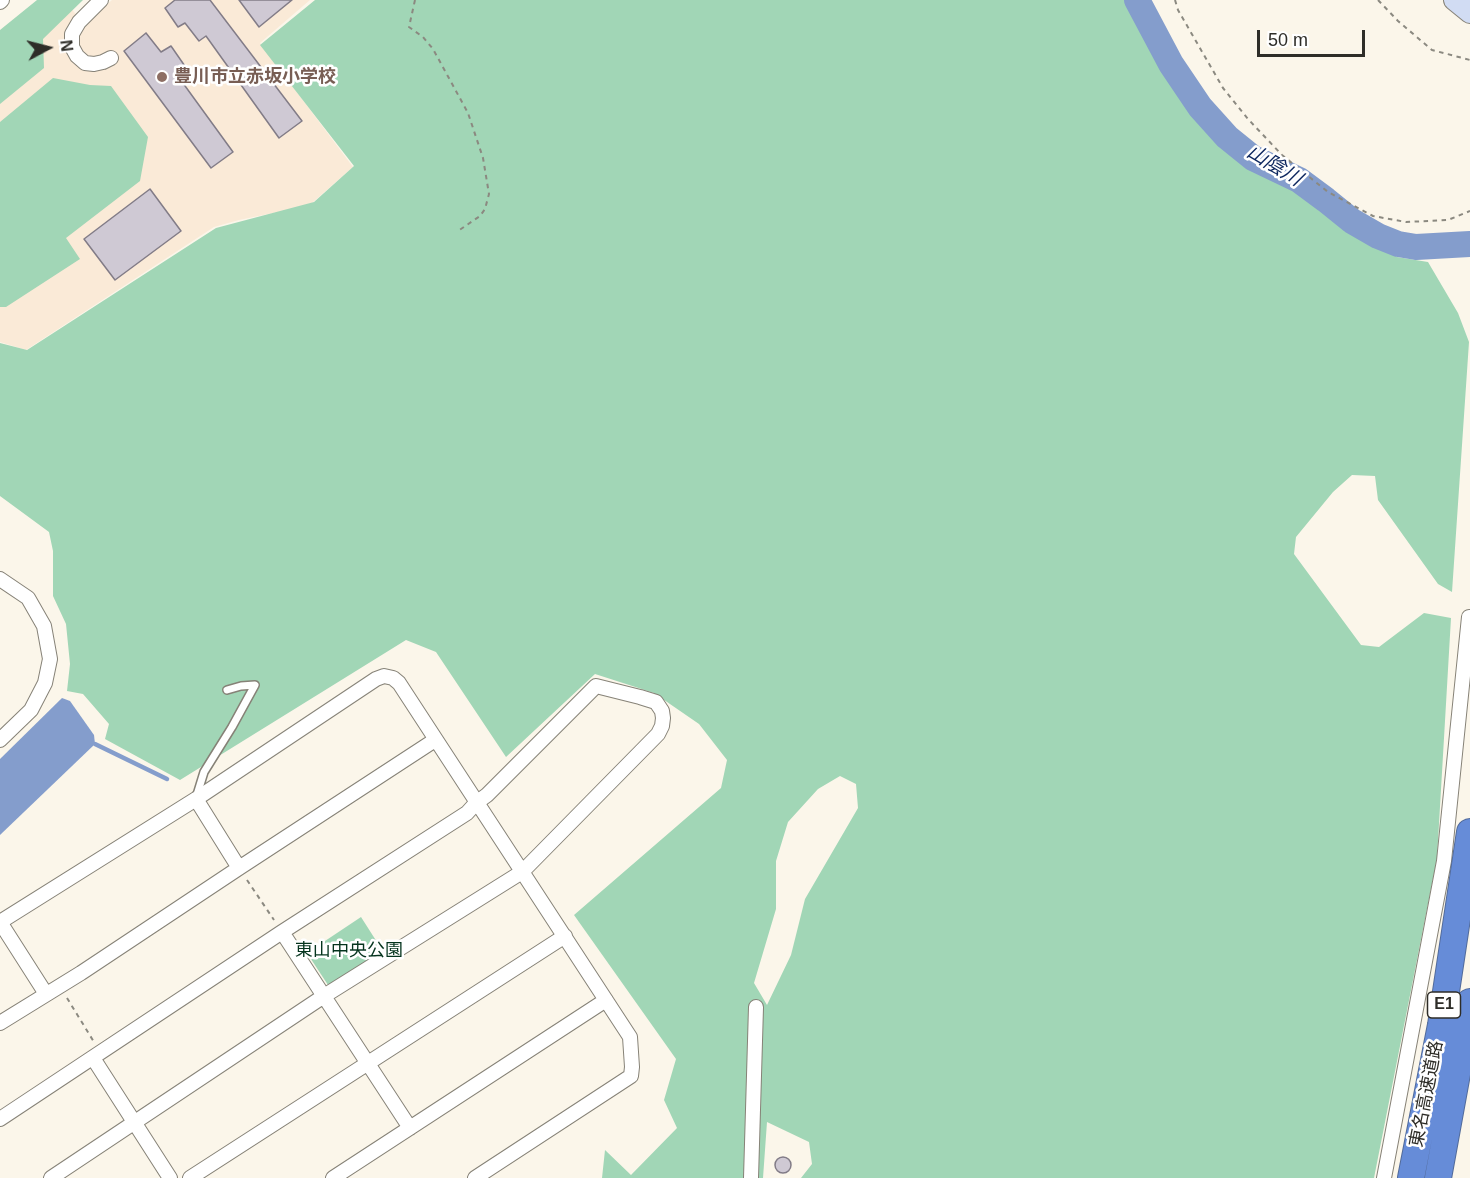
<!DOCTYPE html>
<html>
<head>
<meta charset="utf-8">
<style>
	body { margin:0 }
	#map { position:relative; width:1470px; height:1178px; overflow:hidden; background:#fbf6ea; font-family:Arial,sans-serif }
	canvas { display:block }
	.north { position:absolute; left:18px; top:18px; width:60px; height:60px; -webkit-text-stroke:4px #fff; paint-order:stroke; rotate:83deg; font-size:16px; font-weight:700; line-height:24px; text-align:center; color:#2e2d28 }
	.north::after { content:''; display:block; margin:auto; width:21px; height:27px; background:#2e2d28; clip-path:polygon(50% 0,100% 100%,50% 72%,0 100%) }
	.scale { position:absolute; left:1257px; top:30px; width:108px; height:27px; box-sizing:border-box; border:3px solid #2e2d28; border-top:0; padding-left:8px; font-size:18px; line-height:21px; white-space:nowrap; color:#2e2d28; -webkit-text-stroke:4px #fff; paint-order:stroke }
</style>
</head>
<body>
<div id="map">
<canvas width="1470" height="1178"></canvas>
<div class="north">N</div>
<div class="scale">50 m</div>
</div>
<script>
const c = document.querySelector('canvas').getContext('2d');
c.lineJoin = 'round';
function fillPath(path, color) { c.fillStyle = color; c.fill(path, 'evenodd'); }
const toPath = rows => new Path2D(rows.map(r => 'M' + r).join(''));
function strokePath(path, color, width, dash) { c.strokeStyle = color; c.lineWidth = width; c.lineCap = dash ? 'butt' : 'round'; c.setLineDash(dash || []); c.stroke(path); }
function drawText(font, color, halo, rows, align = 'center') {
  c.font = font + ' Arial,"Noto Sans JP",sans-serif'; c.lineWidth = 5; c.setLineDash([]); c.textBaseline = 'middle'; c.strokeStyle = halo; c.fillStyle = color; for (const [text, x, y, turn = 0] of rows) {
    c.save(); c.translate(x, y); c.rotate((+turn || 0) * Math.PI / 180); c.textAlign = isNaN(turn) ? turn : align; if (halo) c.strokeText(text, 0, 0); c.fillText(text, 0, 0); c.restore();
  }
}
fillPath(toPath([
	[65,0,84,25,112,0,310,0,260,43,353,167,312,203,283,211,239,220,214,227,26,350,0,342,0,33]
]), '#faead7');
fillPath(toPath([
	[37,0,83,0,43,39,44,68,0,104,0,30],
	[315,0,1130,0,1162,66,1200,122,1246,165,1293,187,1342,217,1397,257,1428,262,1458,313,1469,342,1452,592,1438,584,1378,500,1375,476,1352,475,1333,492,1296,537,1294,554,1361,645,1379,647,1424,613,1451,618,1437,858,1374,1178,801,1178,812,1164,809,1142,767,1122,763,1178,602,1178,605,1150,631,1175,677,1128,664,1100,676,1059,574,915,721,788,727,760,699,724,654,693,595,674,506,757,436,652,406,640,180,780,105,739,109,724,83,694,67,691,70,664,66,624,53,596,53,551,49,532,0,496,0,343,27,350,216,228,314,202,354,166,260,45],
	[840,776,856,784,858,808,805,899,791,955,767,1005,754,983,776,909,776,861,788,822,818,789],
	[53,78,90,85,111,86,148,137,140,181,66,238,80,259,6,307,0,307,0,122],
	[361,917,384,953,333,986,328,985,307,953]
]), '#a1d6b6');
fillPath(toPath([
	[62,698,70,701,94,735,95,744,0,835,0,759]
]), '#849dcc');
strokePath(toPath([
	[95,744,167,779]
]), '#849dcc', 4.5);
strokePath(toPath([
	[1137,0,1171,64,1200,107,1227,137,1253,158,1299,180,1326,200,1352,221,1378,236,1398,244,1416,247,1470,244]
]), '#849dcc', 26);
const building = toPath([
	[175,0,210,0,302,121,279,138,206,36,199,41,185,23,178,27,165,8,175,0],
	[239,0,292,0,259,27,239,0],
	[146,33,161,52,171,46,189,72,180,79,233,152,211,168,124,51,146,33],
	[150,189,181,231,115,280,84,239,150,189],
	'775 1165a8 8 0 1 1 16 0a8 8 0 1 1-16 0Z'
]);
fillPath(building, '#cfc9d4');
strokePath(building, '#827c87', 1.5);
const service = toPath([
	[196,798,204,772,232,727,255,685,241,686,227,690]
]);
const minor = toPath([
	[101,0,79,22,72,34,72,47,77,56,85,63,94,64,103,62,111,58],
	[0,2,2,0],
	[0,579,28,598,44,626,50,659,45,683,31,710,0,740],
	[196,799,239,868],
	[0,922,196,799,376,679,384,676,393,678,399,683,630,1037,632,1067,631,1076,475,1178],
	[0,922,46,994],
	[282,932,410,1128],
	[0,1023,81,973,239,868,435,740],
	[93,1058,170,1178],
	[0,1119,282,932,467,813,476,803,487,795,596,686,640,697,656,702,662,711,663,718,662,726,658,734,522,872,324,996,51,1178],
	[190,1178,565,936],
	[333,1178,606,1000],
	[751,1178,756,1007],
	[1384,1178,1444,861,1469,617]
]);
const secondary = toPath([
	[1454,0,1470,13]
]);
const motorway = toPath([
	[1411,1178,1441,1025,1470,832],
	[1438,1178,1470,1002]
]);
strokePath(service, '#868277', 10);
strokePath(minor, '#868277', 16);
strokePath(secondary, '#868277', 22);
strokePath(motorway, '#526b9a', 28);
strokePath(toPath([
	[415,0,409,27,423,37,433,49,468,113,483,158,489,194,485,209,480,216,458,231],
	[1175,0,1178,10,1223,88,1248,119,1282,155,1328,192,1373,216,1406,222,1448,220,1470,211],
	[1378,0,1398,21,1432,50,1470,60],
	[247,880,274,920],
	[67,998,94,1042]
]), '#8b8980', 2, [4.5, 4.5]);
strokePath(service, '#fff', 7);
strokePath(minor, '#fff', 14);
strokePath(secondary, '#d1dcf3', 20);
strokePath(motorway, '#668cd8', 26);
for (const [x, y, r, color] of [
	[162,77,6,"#8d6e63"]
]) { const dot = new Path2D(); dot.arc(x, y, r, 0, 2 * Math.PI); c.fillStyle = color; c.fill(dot); strokePath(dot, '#fff', 2); }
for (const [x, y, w] of [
	[1444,1005,33]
]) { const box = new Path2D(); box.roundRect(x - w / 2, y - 13, w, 26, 4.5); c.fillStyle = '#fff'; c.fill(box); strokePath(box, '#2e2d28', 1.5); }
drawText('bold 16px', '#2e2d28', null, [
	["E1",1444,1005]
]);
drawText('bold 18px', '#785e54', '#fff', [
	["豊川市立赤坂小学校",174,77]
], 'left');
drawText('18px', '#05341e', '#fff', [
	["東山中央公園",349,951]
]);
drawText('18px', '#2e2d28', '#fff', [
	["東名高速道路",1427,1094,-79]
]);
drawText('italic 20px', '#0d275f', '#fff', [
	["山陰川",1274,166,31]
]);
</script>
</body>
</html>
